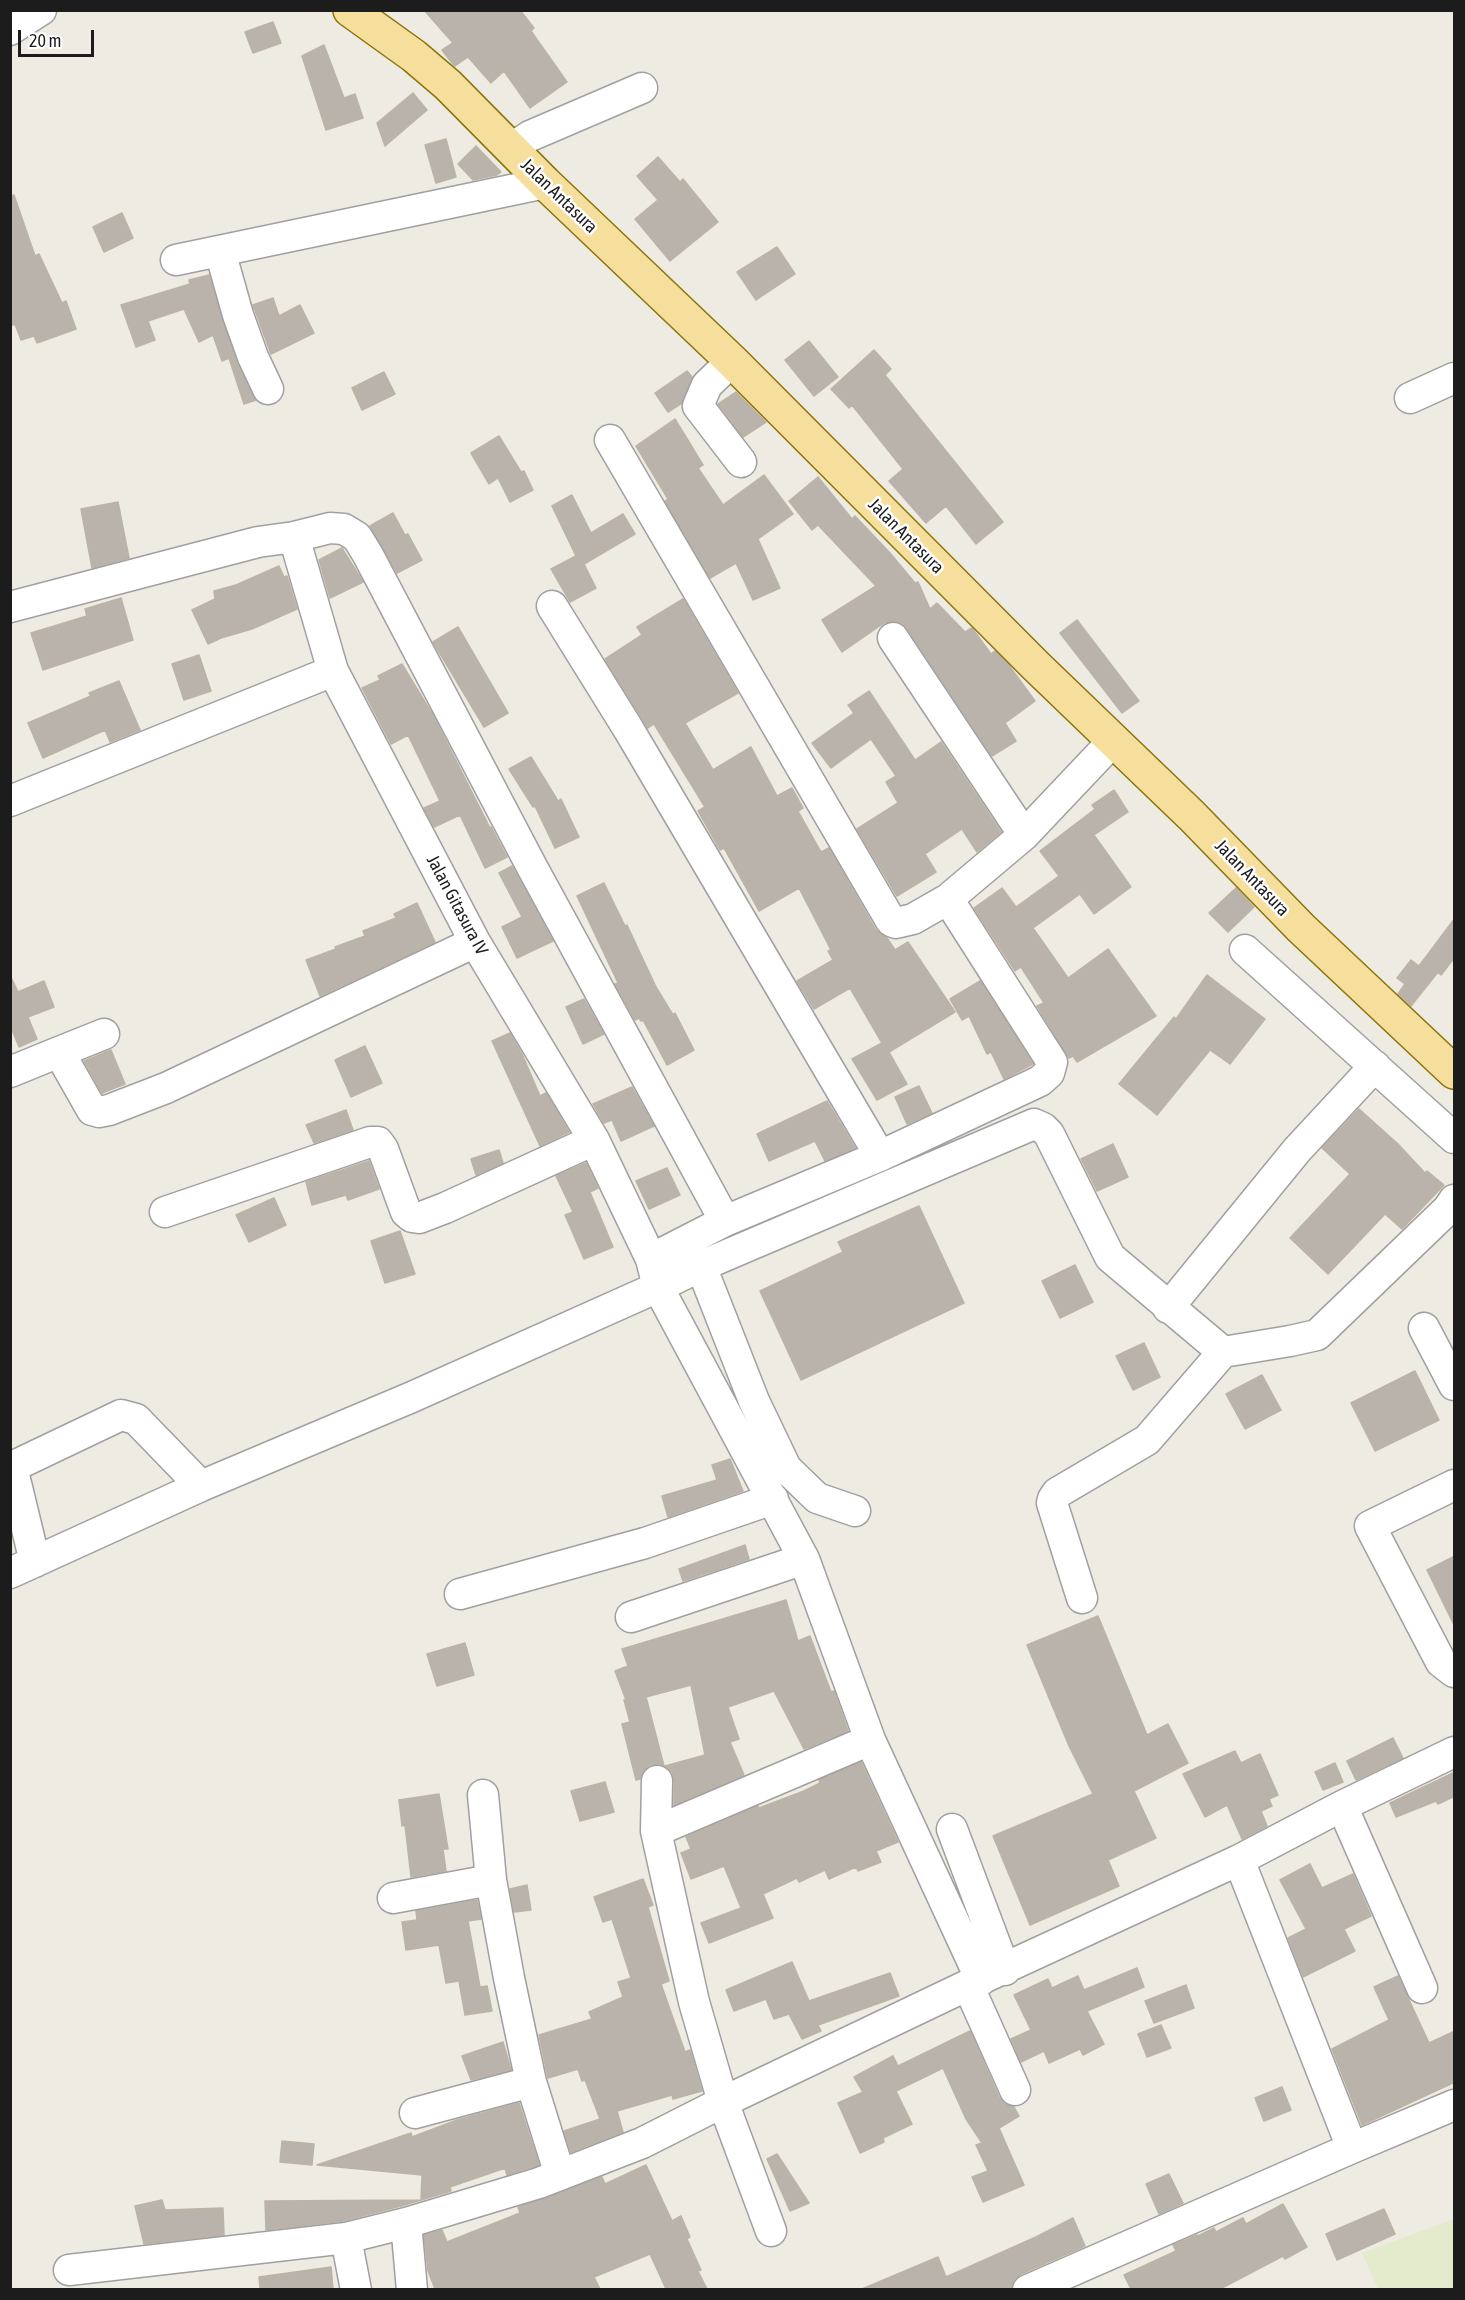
<!DOCTYPE html>
<html>
<head>
<meta charset="utf-8">
<style>
	body { margin:0 }
	#map { position:relative; width:1465px; height:2300px; overflow:hidden; background:#edebe2; font-family:"Asap Condensed",sans-serif }
	canvas { display:block }
	.frame { position:absolute; inset:0; border:12px solid #1c1c1c; pointer-events:none }
	.scale { position:absolute; left:18px; top:30px; width:76px; height:27px; box-sizing:border-box; border:3px solid #1c1c1c; border-top:0; padding-left:8px; font-size:18px; line-height:21px; white-space:nowrap; color:#1c1c1c; -webkit-text-stroke:4px #fff; paint-order:stroke }
</style>
</head>
<body>
<div id="map">
<canvas width="1465" height="2300"></canvas>
<div class="frame"></div>
<div class="scale">20 m</div>
</div>
<script>
const c = document.querySelector('canvas').getContext('2d');
c.lineJoin = 'round';
function fillPath(path, color) { c.fillStyle = color; c.fill(path, 'evenodd'); }
const toPath = rows => new Path2D(rows.map(r => 'M' + r).join(''));
function strokePath(path, color, width, dash) { c.strokeStyle = color; c.lineWidth = width; c.lineCap = dash ? 'butt' : 'round'; c.setLineDash(dash || []); c.stroke(path); }
function drawText(font, color, halo, rows, align = 'center') {
  c.font = font + ' "Asap Condensed",sans-serif'; c.lineWidth = 5; c.setLineDash([]); c.textBaseline = 'middle'; c.strokeStyle = halo; c.fillStyle = color; for (const [text, x, y, turn = 0] of rows) {
    c.save(); c.translate(x, y); c.rotate((+turn || 0) * Math.PI / 180); c.textAlign = isNaN(turn) ? turn : align; if (halo) c.strokeText(text, 0, 0); c.fillText(text, 0, 0); c.restore();
  }
}
fillPath(toPath([
	[1454,2219,1454,2289,1378,2289,1362,2253]
]), '#e4ebcd');
const building = toPath([
	[424,10,520,10,534,28,531,31,567,82,530,108,504,71,491,83,468,57,455,66,452,63,442,50,453,43,424,10],
	[273,22,281,43,253,53,245,32,273,22],
	[324,45,344,98,355,94,363,118,326,130,302,56,324,45],
	[413,93,427,110,385,146,377,123,413,93],
	[446,139,456,177,436,183,425,145,446,139],
	[476,146,501,172,497,175,473,180,458,164,476,146],
	[658,157,680,182,683,179,718,222,670,261,635,219,658,200,637,176,658,157],
	[14,195,35,256,39,254,62,303,66,301,76,329,37,343,34,336,21,340,15,324,10,326,10,196,14,195],
	[122,213,133,238,104,252,93,227,122,213],
	[777,247,795,274,756,300,737,272,777,247],
	[209,275,237,363,256,400,244,404,229,358,222,361,213,335,199,342,184,309,148,321,155,340,136,347,121,305,190,284,189,280,209,275],
	[273,298,279,316,300,305,314,333,271,354,253,305,273,298],
	[809,341,838,377,814,396,785,360,809,341],
	[874,350,891,369,885,375,1003,522,976,544,946,506,926,523,889,481,903,469,852,405,849,408,831,389,874,350],
	[687,371,692,377,682,403,668,412,655,393,687,371],
	[384,372,395,394,362,410,352,388,384,372],
	[736,392,766,422,743,437,718,404,736,392],
	[675,419,703,465,698,468,723,505,764,475,793,514,758,539,780,588,753,600,736,563,710,578,665,501,668,499,636,446,675,419],
	[499,436,521,472,524,471,533,490,510,502,498,478,489,484,471,453,499,436],
	[818,477,852,519,855,516,890,553,915,583,918,582,930,609,937,603,965,632,972,628,991,654,995,651,1008,664,1035,701,1005,723,1016,741,992,756,907,628,901,623,892,621,884,623,842,652,822,620,876,586,818,525,812,530,789,501,818,477],
	[572,495,591,533,623,514,635,534,584,564,596,588,570,602,551,569,576,556,552,506,572,495],
	[118,502,129,558,92,568,81,509,118,502],
	[393,513,405,535,408,534,422,560,397,573,370,526,393,513],
	[342,548,363,582,330,598,319,560,342,548],
	[279,566,284,577,287,576,297,609,252,629,221,638,208,644,192,610,215,599,214,591,236,585,279,566],
	[121,598,133,640,43,670,31,633,87,616,85,609,121,598],
	[683,599,738,693,685,723,713,770,751,747,777,796,792,788,803,808,798,811,821,852,829,848,876,930,887,938,895,950,908,942,955,1012,889,1052,907,1084,877,1100,852,1059,882,1043,850,988,814,1009,797,981,833,960,828,951,831,950,799,888,759,911,724,848,720,850,711,834,698,811,705,807,654,724,648,728,605,659,642,635,637,627,683,599],
	[1077,620,1139,701,1122,713,1060,633,1077,620],
	[458,627,508,713,484,727,433,642,458,627],
	[199,655,211,691,184,700,172,664,199,655],
	[402,664,434,717,490,828,491,827,507,857,485,868,460,815,434,827,424,808,440,801,408,735,391,744,362,688,380,680,378,676,402,664],
	[119,681,140,730,110,742,105,730,43,758,28,723,91,696,89,693,119,681],
	[869,691,915,760,941,742,1001,832,977,852,962,829,925,854,936,872,897,896,857,829,898,803,886,782,896,776,871,739,831,768,812,743,854,713,848,705,869,691],
	[531,757,558,801,561,799,579,837,555,848,535,806,533,807,509,769,531,757],
	[1114,790,1128,812,1094,835,1131,887,1094,914,1080,894,1033,928,1068,978,1108,949,1156,1016,1077,1062,1073,1056,1069,1058,1037,1006,1044,1003,1021,967,1015,971,974,908,1002,888,1016,907,1059,876,1040,851,1095,809,1092,805,1114,790],
	[512,866,553,941,517,958,502,927,522,917,499,873,512,866],
	[604,883,625,926,627,925,656,987,673,1015,675,1013,694,1050,667,1065,643,1020,641,1021,639,1018,635,1020,615,984,618,983,577,896,604,883],
	[1236,888,1254,907,1228,932,1209,913,1236,888],
	[417,903,435,942,320,996,306,960,336,949,335,947,365,936,363,931,396,918,394,914,417,903],
	[1455,918,1455,957,1441,975,1438,972,1411,1006,1398,994,1405,984,1397,978,1411,960,1419,966,1455,918],
	[10,975,18,992,44,981,54,1007,28,1017,37,1039,19,1047,10,1025,10,975],
	[1207,975,1265,1019,1230,1064,1210,1050,1157,1115,1119,1084,1174,1017,1176,1019,1207,975],
	[980,981,1033,1064,1004,1079,991,1052,987,1054,969,1016,962,1020,950,999,980,981],
	[584,999,604,1034,583,1044,566,1007,584,999],
	[510,1033,522,1054,540,1096,546,1093,569,1132,540,1146,492,1041,510,1033],
	[365,1046,382,1083,351,1097,335,1060,365,1046],
	[111,1050,125,1084,102,1093,84,1061,111,1050],
	[919,1086,932,1113,907,1124,895,1097,919,1086],
	[632,1087,654,1126,621,1141,612,1120,604,1123,593,1104,632,1087],
	[827,1101,855,1148,825,1161,815,1141,769,1161,757,1134,827,1101],
	[1359,1109,1398,1144,1425,1173,1427,1171,1444,1185,1402,1229,1385,1214,1328,1274,1290,1238,1350,1174,1322,1148,1359,1109],
	[346,1110,353,1130,314,1143,306,1125,346,1110],
	[1113,1144,1128,1177,1097,1191,1081,1159,1113,1144],
	[499,1150,503,1163,476,1175,471,1159,499,1150],
	[369,1161,379,1189,348,1200,346,1195,312,1205,306,1182,369,1161],
	[586,1163,598,1188,590,1192,613,1247,584,1259,565,1215,573,1212,556,1176,586,1163],
	[667,1168,680,1195,649,1209,636,1181,667,1168],
	[274,1198,286,1225,249,1242,236,1215,274,1198],
	[919,1206,964,1303,801,1380,760,1291,843,1252,838,1242,919,1206],
	[400,1231,415,1274,385,1283,371,1241,400,1231],
	[1075,1265,1093,1302,1060,1318,1042,1281,1075,1265],
	[1144,1343,1160,1377,1133,1390,1116,1356,1144,1343],
	[1415,1371,1439,1420,1375,1451,1351,1403,1415,1371],
	[1262,1375,1281,1410,1245,1429,1226,1394,1262,1375],
	[730,1459,743,1491,668,1517,662,1496,717,1480,712,1465,730,1459],
	[745,1545,749,1559,683,1581,679,1569,745,1545],
	[1455,1556,1455,1627,1427,1570,1455,1556],
	[786,1600,798,1641,810,1636,831,1692,834,1691,848,1731,804,1749,774,1691,728,1707,739,1739,730,1742,744,1775,674,1805,674,1781,672,1772,665,1766,705,1755,691,1685,646,1697,664,1766,657,1764,649,1766,643,1772,640,1779,636,1780,622,1724,630,1722,624,1700,626,1700,615,1671,628,1666,622,1649,786,1600],
	[1098,1616,1147,1735,1168,1724,1188,1763,1134,1791,1156,1838,1108,1860,1119,1886,1030,1925,993,1836,1093,1794,1069,1746,1027,1645,1098,1616],
	[465,1643,474,1675,437,1686,427,1654,465,1643],
	[1393,1738,1403,1758,1356,1780,1347,1761,1393,1738],
	[1235,1751,1241,1763,1260,1754,1278,1795,1269,1799,1272,1806,1261,1811,1267,1826,1242,1839,1227,1805,1205,1817,1183,1774,1235,1751],
	[861,1762,898,1842,876,1851,881,1862,858,1871,856,1867,829,1879,825,1870,799,1882,797,1878,763,1894,773,1918,709,1943,701,1923,741,1908,724,1866,691,1879,681,1853,691,1849,686,1837,758,1806,759,1808,804,1791,820,1783,819,1780,861,1762],
	[1335,1763,1343,1782,1323,1790,1315,1772,1335,1763],
	[1455,1772,1455,1796,1438,1804,1436,1801,1396,1817,1390,1803,1455,1772],
	[605,1782,614,1812,580,1821,571,1791,605,1782],
	[439,1794,448,1849,443,1849,446,1871,411,1877,405,1825,402,1826,399,1800,439,1794],
	[1310,1864,1322,1888,1353,1874,1371,1916,1344,1929,1355,1951,1303,1977,1288,1938,1306,1929,1280,1880,1310,1864],
	[643,1879,653,1905,648,1907,669,1981,661,1984,685,2052,690,2050,702,2091,673,2099,672,2095,617,2111,623,2132,571,2152,564,2131,600,2119,585,2080,582,2081,578,2069,548,2078,539,2035,592,2019,589,2012,623,1997,618,1982,631,1978,612,1919,603,1922,594,1897,643,1879],
	[527,1885,531,1910,514,1912,510,1889,527,1885],
	[477,1900,481,1919,468,1921,480,1987,487,1986,492,2011,465,2015,459,1981,446,1983,439,1945,406,1950,402,1922,417,1920,416,1911,477,1900],
	[792,1962,809,2001,890,1973,899,1996,818,2025,821,2031,802,2039,789,2014,774,2019,766,1999,734,2011,726,1990,792,1962],
	[1137,1968,1144,1987,1087,2011,1104,2044,1083,2055,1080,2049,1049,2063,1044,2051,1021,2062,1011,2039,1031,2030,1014,1995,1048,1979,1052,1988,1078,1976,1084,1990,1137,1968],
	[1398,1976,1429,2043,1455,2031,1455,2082,1362,2125,1332,2049,1389,2020,1374,1987,1398,1976],
	[1186,1985,1194,2008,1154,2023,1145,2001,1186,1985],
	[1161,2025,1171,2048,1147,2057,1138,2034,1161,2025],
	[970,2031,999,2097,1005,2104,1014,2107,1019,2116,999,2128,1024,2185,983,2202,972,2177,988,2171,976,2145,982,2143,966,2119,943,2068,896,2091,912,2124,883,2138,884,2142,860,2153,838,2103,863,2092,854,2077,893,2056,898,2066,970,2031],
	[503,2042,511,2070,471,2080,462,2056,503,2042],
	[1282,2087,1291,2110,1264,2121,1255,2098,1282,2087],
	[519,2103,539,2165,507,2175,505,2168,450,2187,451,2191,401,2206,343,2221,266,2230,265,2201,421,2200,422,2175,317,2165,411,2133,412,2137,457,2120,519,2103],
	[282,2141,314,2144,312,2165,280,2162,282,2141],
	[777,2154,809,2203,790,2211,767,2159,777,2154],
	[646,2165,672,2221,681,2216,690,2237,687,2239,701,2270,698,2271,707,2289,666,2289,650,2254,594,2277,600,2289,435,2289,428,2271,424,2235,442,2230,447,2242,520,2213,518,2207,602,2177,605,2184,646,2165],
	[1169,2174,1183,2203,1159,2214,1146,2184,1169,2174],
	[162,2200,165,2210,223,2208,224,2235,144,2244,135,2206,162,2200],
	[1283,2204,1307,2247,1285,2259,1283,2256,1220,2289,1131,2289,1124,2275,1176,2251,1173,2245,1197,2235,1198,2236,1214,2228,1216,2232,1243,2218,1246,2224,1283,2204],
	[1384,2209,1395,2234,1337,2260,1326,2234,1384,2209],
	[1073,2218,1085,2246,1021,2274,1014,2280,1011,2289,862,2289,938,2257,946,2277,1036,2237,1073,2218],
	[331,2267,333,2289,260,2289,259,2277,331,2267]
]);
fillPath(building, '#b9b3ab');
strokePath(building, '#bdb3a5', 1.5);
const minor = toPath([
	[10,30,41,10],
	[510,149,530,136,642,88],
	[220,251,238,315,253,357,268,389],
	[176,260,545,183],
	[732,361,707,385,698,406,741,462],
	[1410,398,1454,378],
	[610,440,891,921,896,923,913,919,948,899],
	[294,537,333,671,475,942,594,1140,651,1259,658,1287,804,1559,870,1740,981,1980],
	[552,606,629,730,880,1156],
	[10,607,258,542,294,537,330,528,344,529,357,537,368,555,532,867,725,1221],
	[893,638,1024,835],
	[10,801,333,671],
	[1245,950,1454,1138],
	[59,1052,104,1034],
	[10,1072,59,1052,92,1110,99,1112,109,1110,166,1088,475,942],
	[165,1212,370,1142,378,1142,383,1149,406,1212,412,1217,419,1218,445,1208,594,1140],
	[651,1259,725,1221,880,1156,1040,1081,1049,1073,1052,1062,948,899,1024,835,1113,741],
	[701,1266,754,1401,786,1468,817,1498,855,1511],
	[1168,1308,1297,1150,1375,1066],
	[1424,1328,1454,1385],
	[1454,1485,1370,1526,1441,1662,1454,1672],
	[35,1562,13,1471,14,1466,121,1415,136,1419,201,1486],
	[10,1573,201,1486,412,1397,658,1287,701,1266,1034,1124,1043,1128,1049,1134,1110,1257,1223,1352,1290,1341,1317,1335,1448,1209,1454,1200],
	[460,1594,645,1543,773,1499],
	[1082,1598,1052,1503,1053,1499,1057,1493,1147,1440,1223,1352],
	[631,1617,804,1559],
	[657,1781,656,1831,694,2002,723,2102,771,2231],
	[483,1795,491,1880,509,1978,531,2082,560,2175],
	[1342,1806,1422,1988],
	[952,1829,1005,1970],
	[656,1831,870,1740],
	[1239,1860,1352,2148],
	[393,1898,491,1880],
	[968,1985,1015,2090],
	[415,2113,531,2082],
	[406,2223,412,2290],
	[346,2238,356,2290],
	[69,2270,346,2238,406,2223,539,2183,642,2143,723,2102,968,1985,1239,1860,1342,1806,1454,1752],
	[1028,2290,1352,2148,1454,2105]
]);
const major = toPath([
	[350,10,414,56,448,85,545,183,732,361,1036,666,1192,816,1301,928,1454,1072]
]);
strokePath(minor, '#a0a0a0', 33);
strokePath(major, '#8b7408', 36);
strokePath(minor, '#fff', 30);
strokePath(major, '#f6de9d', 33);
drawText('18px', '#1c1c1c', '#fff', [
	["Jalan Antasura",559,196,44],
	["Jalan Antasura",906,536,45],
	["Jalan Antasura",1252,878,46],
	["Jalan Gitasura IV",457,905,62]
]);
</script>
</body>
</html>
